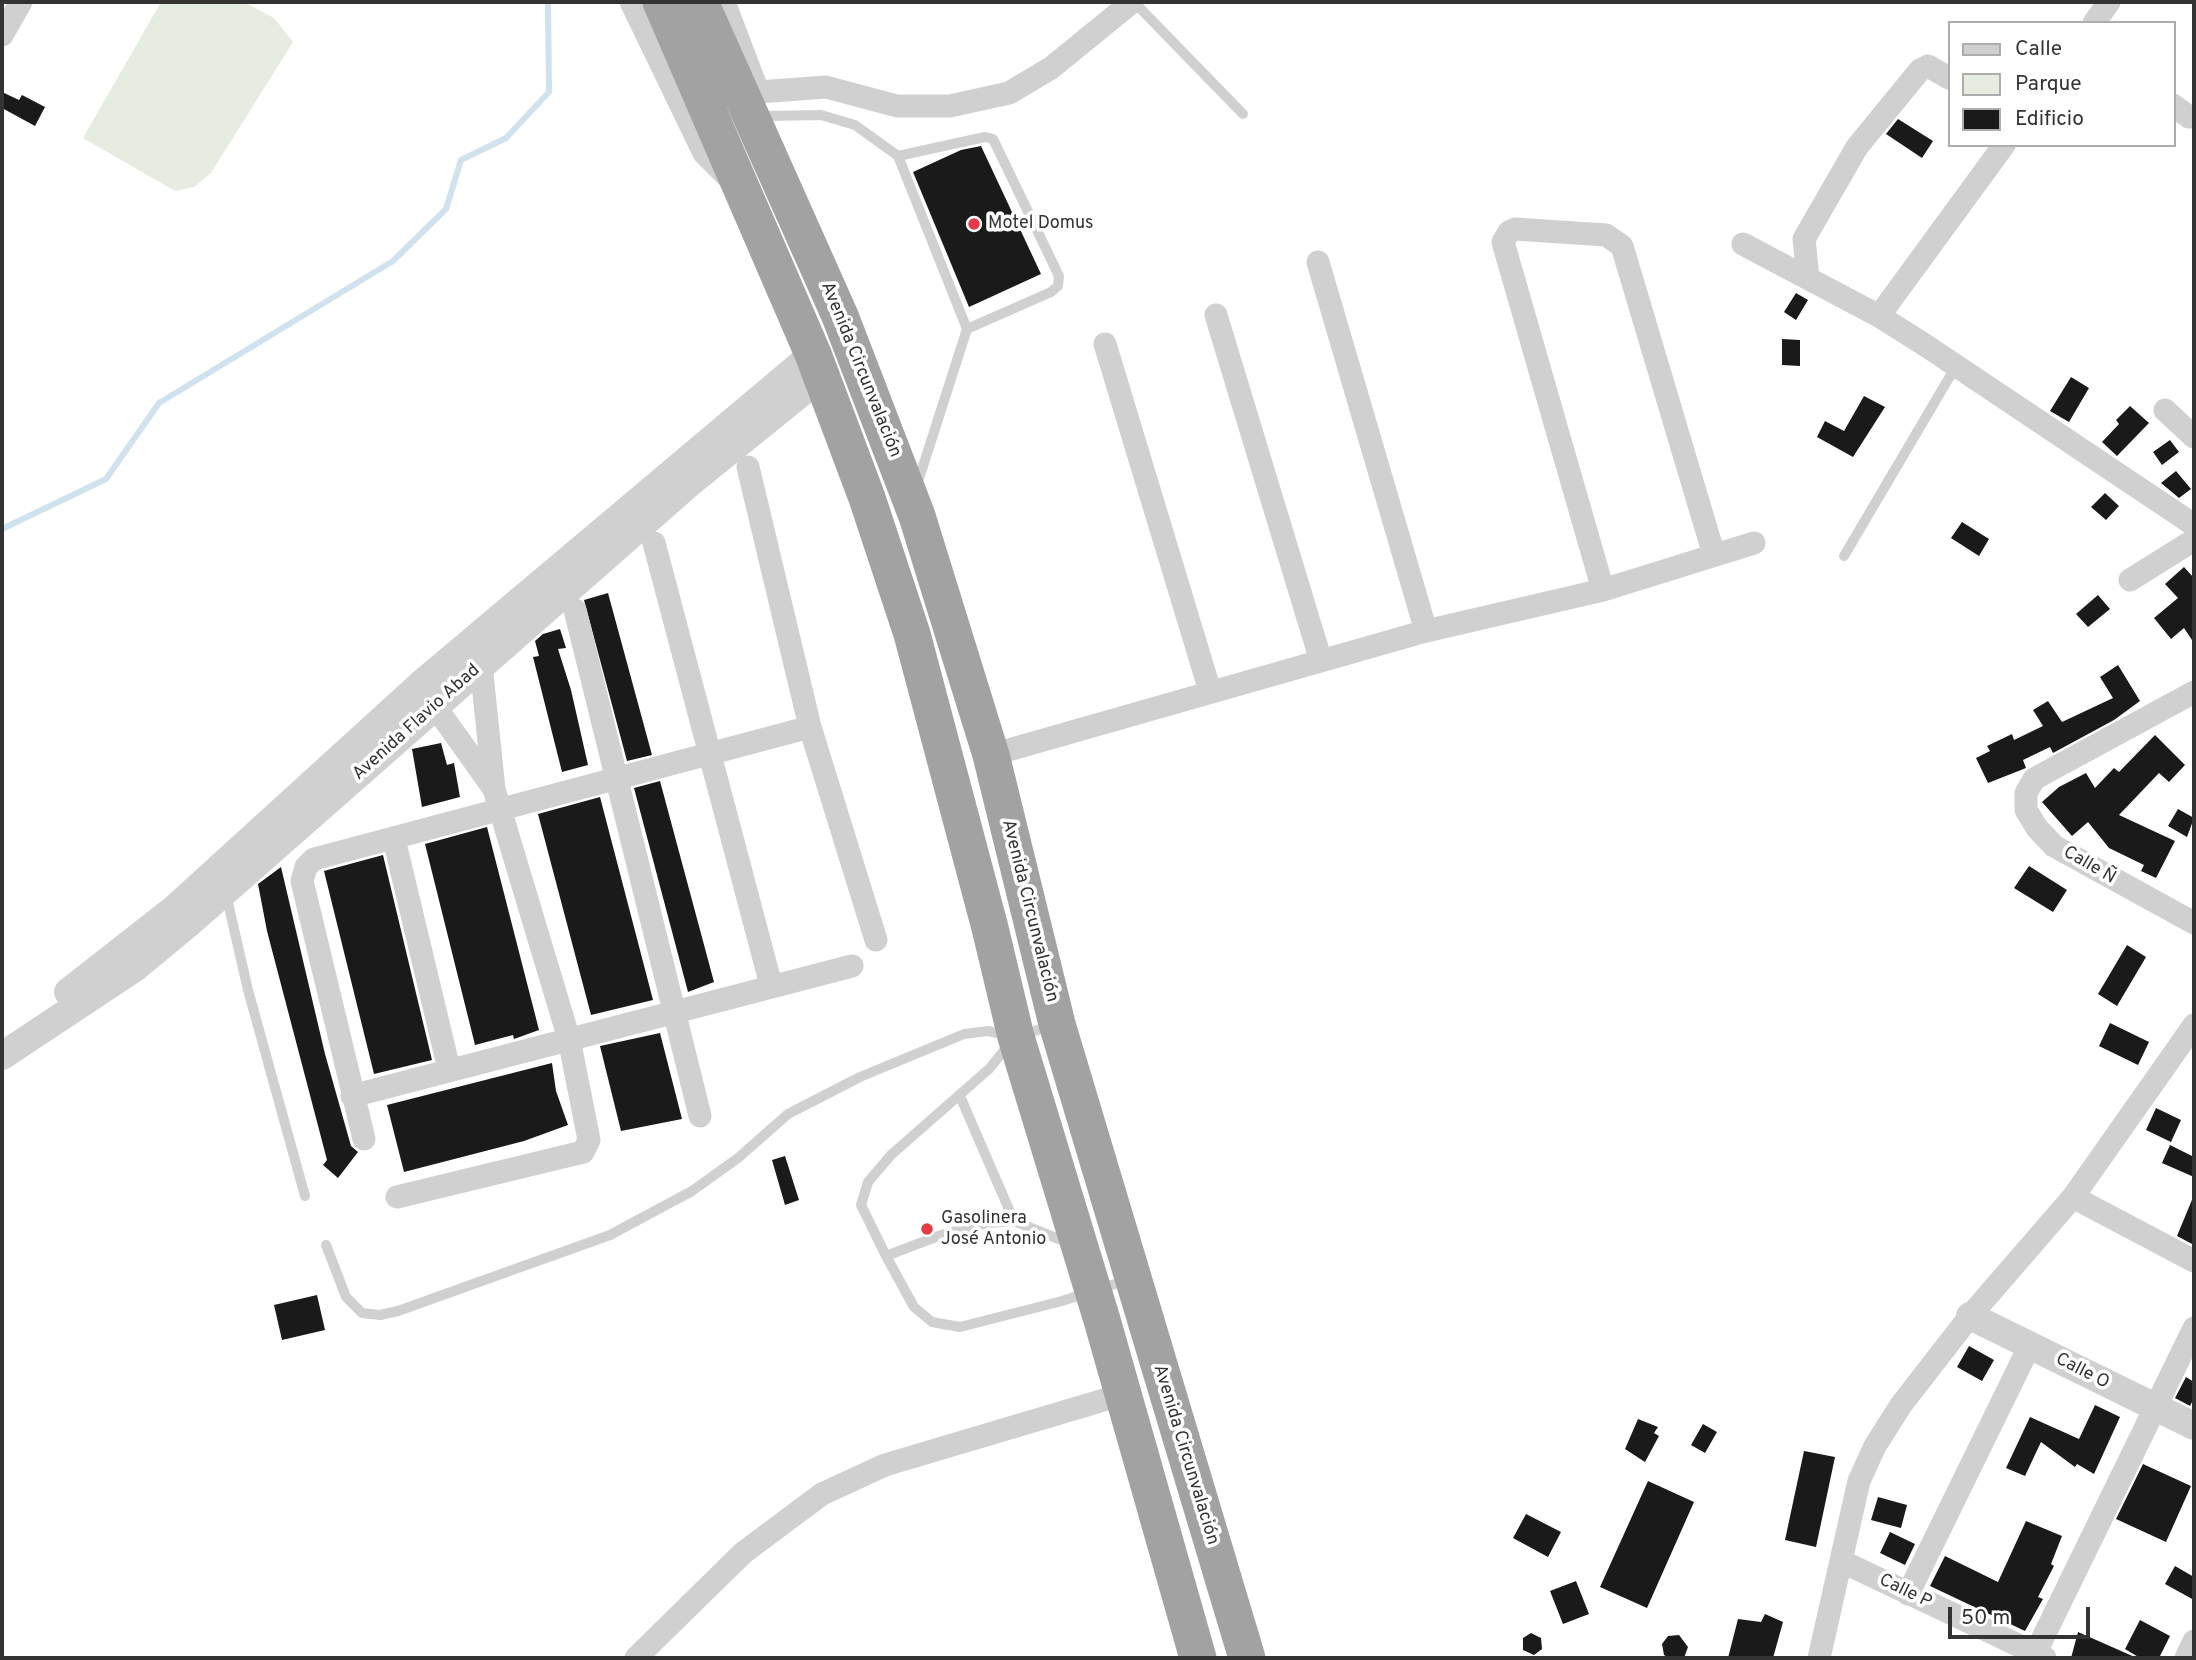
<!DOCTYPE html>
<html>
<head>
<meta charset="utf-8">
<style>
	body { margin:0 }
	#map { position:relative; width:2196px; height:1660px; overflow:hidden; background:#fff; font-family:Overpass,sans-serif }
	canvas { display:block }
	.frame { position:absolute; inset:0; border:4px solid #333; pointer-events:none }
	.legend { position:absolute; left:1948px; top:21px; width:228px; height:126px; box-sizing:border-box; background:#fff; border:2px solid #adadad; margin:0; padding:9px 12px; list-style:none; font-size:21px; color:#333 }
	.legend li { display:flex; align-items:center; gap:14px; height:35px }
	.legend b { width:35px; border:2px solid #adadad }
	.scale { position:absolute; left:1948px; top:1607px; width:142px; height:32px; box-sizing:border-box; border:4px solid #333; border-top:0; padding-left:9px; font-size:21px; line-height:24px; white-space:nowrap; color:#333; -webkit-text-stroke:5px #fff; paint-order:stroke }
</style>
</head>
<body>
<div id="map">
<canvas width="2196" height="1660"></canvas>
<div class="frame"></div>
<ul class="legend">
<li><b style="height:9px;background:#d0d0d0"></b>Calle</li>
<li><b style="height:19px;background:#e6ecdf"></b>Parque</li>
<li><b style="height:19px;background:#1a1a1a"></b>Edificio</li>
</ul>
<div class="scale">50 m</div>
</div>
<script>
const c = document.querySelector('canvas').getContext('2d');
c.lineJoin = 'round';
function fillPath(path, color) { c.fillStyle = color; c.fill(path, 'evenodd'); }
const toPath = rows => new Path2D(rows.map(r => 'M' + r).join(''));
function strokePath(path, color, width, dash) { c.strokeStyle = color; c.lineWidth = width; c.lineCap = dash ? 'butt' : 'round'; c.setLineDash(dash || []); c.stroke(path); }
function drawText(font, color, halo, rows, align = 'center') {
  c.font = font + ' Overpass,sans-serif'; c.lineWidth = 7; c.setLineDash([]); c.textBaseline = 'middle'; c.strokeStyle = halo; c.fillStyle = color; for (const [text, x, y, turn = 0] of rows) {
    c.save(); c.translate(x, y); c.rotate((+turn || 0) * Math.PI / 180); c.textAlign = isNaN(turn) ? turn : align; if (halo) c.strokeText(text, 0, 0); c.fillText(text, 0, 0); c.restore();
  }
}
fillPath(toPath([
	[161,2,244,2,274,18,293,42,211,173,194,187,175,191,83,138]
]), '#e6ecdf');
strokePath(toPath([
	[2,529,106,479,159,403,393,261,446,209,461,160,506,138,549,92,548,2]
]), '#cfe2ee', 6);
fillPath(toPath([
	[2,92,19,100,22,95,45,107,35,126,2,108],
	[1898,119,1933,141,1922,158,1886,134],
	[981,146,1041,274,969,307,913,172,961,150],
	[1796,293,1808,300,1796,320,1784,312],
	[1782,339,1800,340,1800,366,1782,365],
	[2071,377,2089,388,2069,422,2050,411],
	[1864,396,1885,407,1853,457,1817,437,1825,421,1844,431],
	[2130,406,2149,423,2117,456,2102,442,2119,424,2116,420],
	[2170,440,2179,452,2162,465,2153,452],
	[2176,471,2191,489,2179,498,2161,483],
	[2105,493,2119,506,2106,520,2091,507],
	[1962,522,1989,539,1979,556,1951,538],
	[2184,567,2194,578,2194,643,2184,628,2171,639,2154,618,2178,598,2165,584],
	[608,593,652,755,627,761,584,600],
	[2098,595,2110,609,2088,627,2076,614],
	[560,629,566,648,558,649,571,690,588,765,562,772,533,657,539,656,535,641,543,634],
	[2118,665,2140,701,2114,720,2053,753,2050,747,2023,760,2026,768,1988,783,1976,758,1990,751,1987,746,2012,734,2014,740,2043,726,2033,710,2048,701,2062,722,2113,698,2100,677],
	[2155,735,2185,765,2169,782,2159,773,2119,815,2175,841,2156,878,2141,871,2144,865,2109,848,2088,822,2072,836,2042,802,2059,787,2086,773,2095,788,2114,768,2119,772],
	[441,743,447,765,454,763,460,797,422,807,412,749],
	[660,781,714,982,688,992,634,788],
	[600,797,653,1000,591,1015,538,814],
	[2178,809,2194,818,2187,837,2168,826],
	[487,827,539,1030,514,1039,513,1035,475,1045,425,844],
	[383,855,432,1060,374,1074,324,871],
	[2029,866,2067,890,2053,912,2014,888],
	[281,867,325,1054,351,1146,358,1152,338,1178,323,1165,327,1160,267,931,258,884],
	[2127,945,2146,957,2117,1006,2098,994],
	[2110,1023,2149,1042,2138,1065,2099,1046],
	[660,1033,682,1119,621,1131,600,1046],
	[552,1063,556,1091,568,1125,524,1141,404,1172,387,1105],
	[2156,1108,2181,1120,2171,1142,2146,1130],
	[2170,1145,2194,1157,2194,1177,2162,1163],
	[785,1156,799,1200,785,1205,772,1160],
	[2194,1195,2194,1245,2177,1236],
	[317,1295,325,1330,282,1340,274,1305],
	[1969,1346,1994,1360,1982,1381,1957,1367],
	[2186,1377,2194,1382,2194,1398,2190,1406,2175,1398],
	[2095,1405,2120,1417,2094,1474,2077,1464,2075,1467,2041,1442,2025,1476,2006,1468,2030,1417,2079,1439],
	[1638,1419,1658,1427,1654,1433,1659,1436,1645,1462,1625,1449],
	[1703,1424,1717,1432,1705,1453,1691,1445],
	[1804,1451,1835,1457,1816,1547,1785,1540],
	[2143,1464,2191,1486,2166,1542,2116,1519],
	[1648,1481,1694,1502,1647,1608,1600,1587],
	[1878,1497,1907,1505,1901,1528,1871,1520],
	[1526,1514,1561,1532,1548,1557,1513,1538],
	[2026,1521,2062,1536,2051,1564,2054,1566,2038,1597,2043,1599,2025,1631,1930,1586,1945,1556,1998,1582],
	[1890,1532,1915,1544,1905,1565,1880,1553],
	[2175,1566,2194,1577,2194,1600,2165,1584],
	[1576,1581,1589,1614,1563,1624,1550,1591],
	[1765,1614,1783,1622,1773,1658,1728,1658,1738,1619,1761,1622],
	[2140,1620,2170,1636,2159,1658,2140,1658,2125,1649],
	[2078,1632,2137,1658,2071,1658],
	[1531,1633,1541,1638,1542,1649,1534,1655,1523,1650,1523,1638],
	[1679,1635,1688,1647,1684,1658,1669,1658,1664,1655,1662,1644,1668,1636]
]), '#1a1a1a');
strokePath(toPath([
	[1134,2,1243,114],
	[765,116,821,115,855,125,898,156,967,329,916,488],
	[898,156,985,137,993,139,1059,276,1058,286,1051,292,967,329],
	[1844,556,1956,366],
	[226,894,248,990,305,1196],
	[1009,1044,990,1068,891,1155,868,1182,861,1205,886,1256,941,1235,988,1223,1014,1221,1071,1244],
	[960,1096,1014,1221],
	[326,1245,346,1297,362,1313,380,1315,398,1311,610,1235,692,1191,738,1158,788,1114,860,1077,964,1034,988,1031,1016,1037,1053,1025],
	[886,1256,914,1307,932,1322,960,1327,1062,1301,1127,1280]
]), '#d0d0d0', 10);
strokePath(toPath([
	[631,2,704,153,729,178],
	[724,2,759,94],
	[2094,23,2109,2],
	[2,35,21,2],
	[758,92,826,87,897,106,950,106,1009,93,1051,68,1132,2],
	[2173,105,2189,117],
	[1743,244,1879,316,1925,345,2194,525],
	[1318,262,1426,631],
	[1808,278,1804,239,1857,147,1920,70,1928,66,1949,78],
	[1216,315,1321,661],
	[1879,316,2004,145],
	[1105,344,1210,691],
	[2165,410,2194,437],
	[748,467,810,727,876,940],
	[654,543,771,985],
	[2130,580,2194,540],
	[1603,590,1503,242,1509,232,1515,229,1606,235,1622,246,1714,555],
	[575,610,700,1116],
	[2194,692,2034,779,2026,793,2026,810,2037,828,2054,846,2194,923],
	[427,695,494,789],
	[991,755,1426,631,1603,590,1754,543],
	[394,839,449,1069],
	[352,1096,852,966],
	[364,1139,302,881,306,867,314,859,810,727],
	[397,1197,583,1152,589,1140,569,1039,494,789,481,665,474,654],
	[2073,1197,2194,1261],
	[1841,1561,2045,1658],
	[1908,1594,2030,1345],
	[636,1658,743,1553,822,1494,885,1465,1124,1394],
	[1819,1658,1859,1481,1875,1446,1901,1405,1970,1316,2073,1197,2194,1025],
	[2033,1658,2194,1328],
	[2186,1658,2194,1641]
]), '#d0d0d0', 23);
strokePath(toPath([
	[68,992,174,909,421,684,813,354],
	[2,1056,136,967,188,924,692,481,822,376],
	[1970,1316,2194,1426]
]), '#d0d0d0', 28);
strokePath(toPath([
	[661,2,813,354,867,498,912,634,990,928,1016,1037,1102,1320,1198,1658],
	[700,2,840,316,917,516,991,755,1057,1024,1247,1658]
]), '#a2a2a2', 37);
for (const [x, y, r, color] of [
	[974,224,7,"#e63946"],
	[927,1229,7,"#e63946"]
]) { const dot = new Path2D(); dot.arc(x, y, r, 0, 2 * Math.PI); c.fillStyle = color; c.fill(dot); strokePath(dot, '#fff', 2.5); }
drawText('18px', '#333', '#fff', [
	["Motel Domus",988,224],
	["Gasolinera",941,1219],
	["José Antonio",941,1240]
], 'left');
drawText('18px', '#333', '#fff', [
	["Avenida Circunvalación",860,370,68],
	["Avenida Flavio Abad",417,723,-42],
	["Calle Ñ",2089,866,30],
	["Avenida Circunvalación",1029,911,76],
	["Calle O",2082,1372,27],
	["Avenida Circunvalación",1185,1455,73],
	["Calle P",1905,1592,26]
]);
</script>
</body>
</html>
